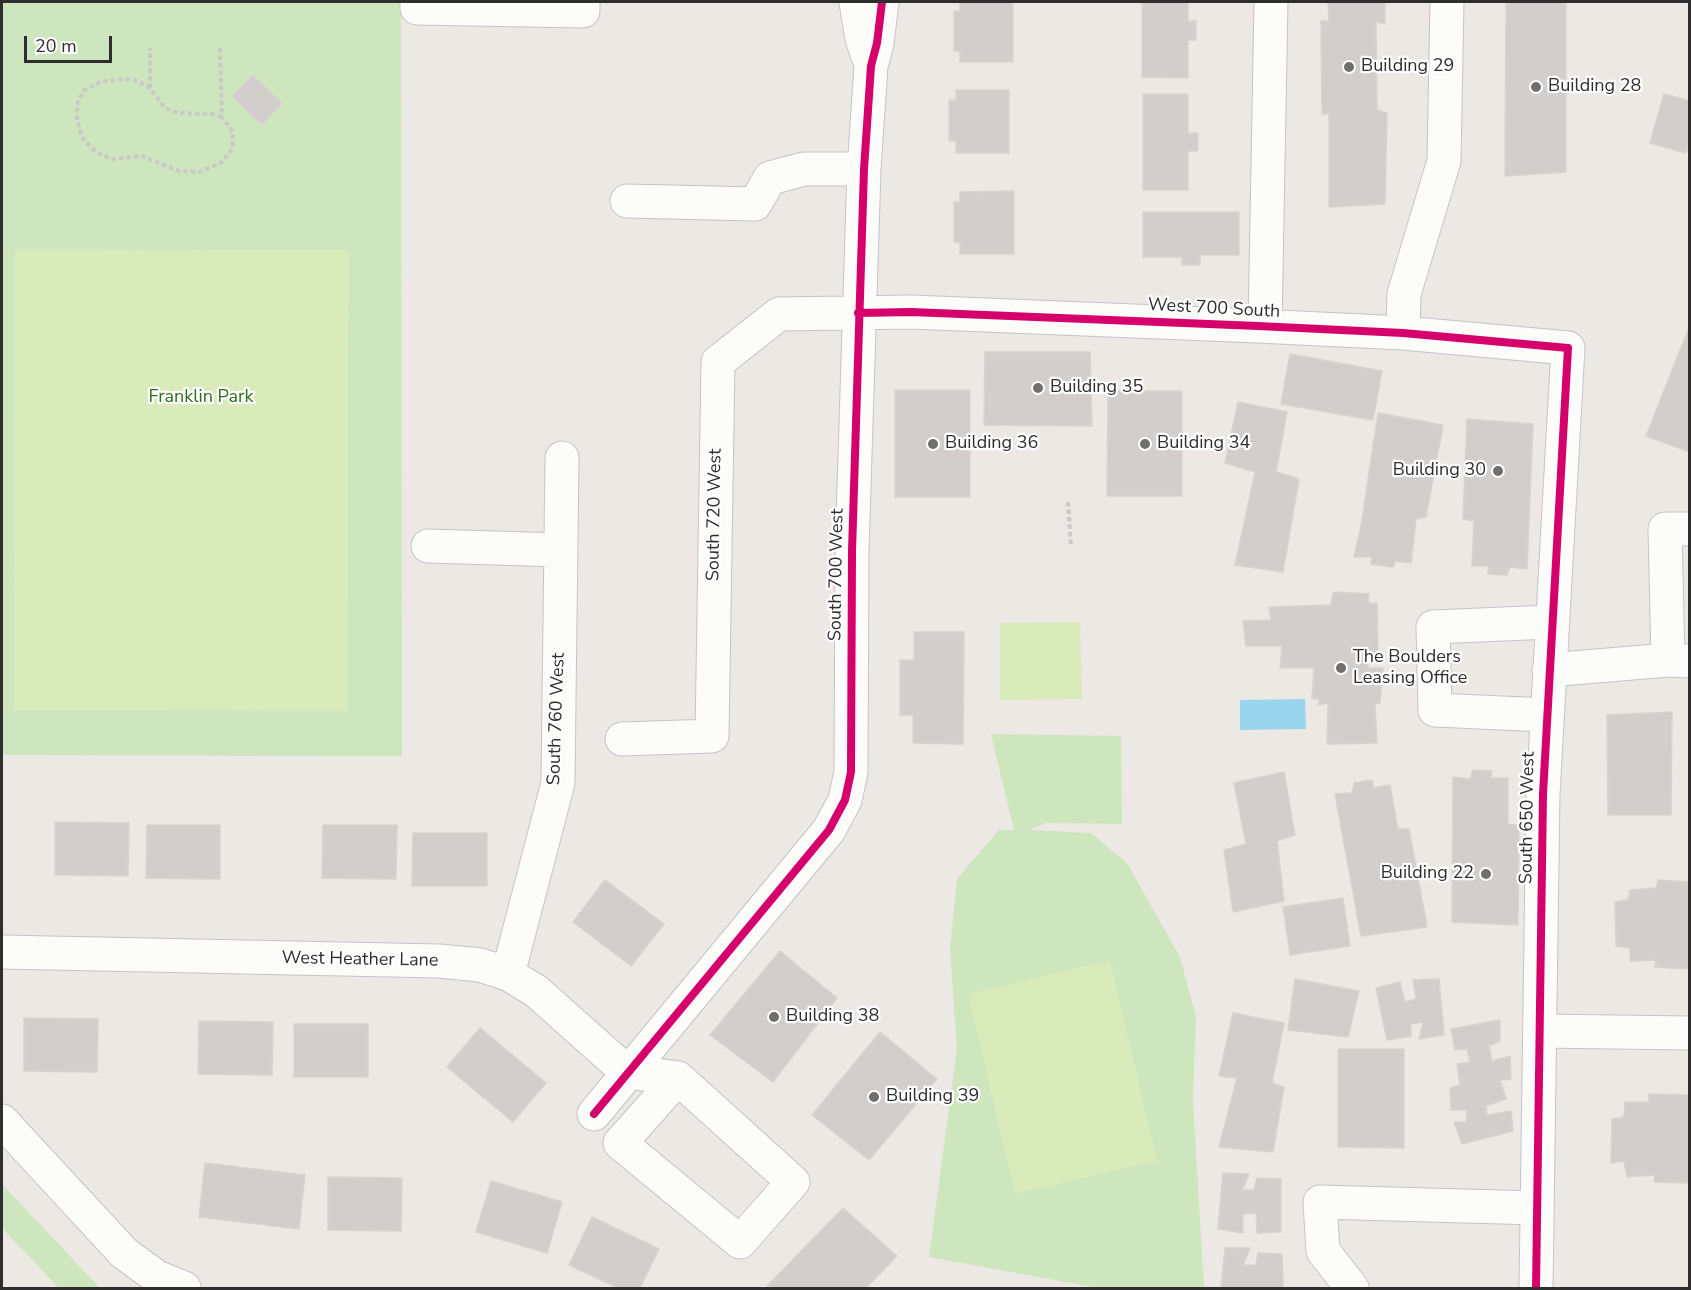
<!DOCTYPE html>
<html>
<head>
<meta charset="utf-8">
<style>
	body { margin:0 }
	#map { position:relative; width:1691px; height:1290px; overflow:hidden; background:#ece8e4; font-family:"Nunito Sans",sans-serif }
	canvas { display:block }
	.frame { position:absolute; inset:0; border:3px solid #2e2e2e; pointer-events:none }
	.scale { position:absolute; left:24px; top:36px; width:88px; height:27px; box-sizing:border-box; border:3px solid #2e2e2e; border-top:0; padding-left:8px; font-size:18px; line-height:21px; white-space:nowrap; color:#2e2e2e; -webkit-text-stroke:4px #fff; paint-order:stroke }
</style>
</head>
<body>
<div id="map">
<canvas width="1691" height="1290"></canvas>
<div class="frame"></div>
<div class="scale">20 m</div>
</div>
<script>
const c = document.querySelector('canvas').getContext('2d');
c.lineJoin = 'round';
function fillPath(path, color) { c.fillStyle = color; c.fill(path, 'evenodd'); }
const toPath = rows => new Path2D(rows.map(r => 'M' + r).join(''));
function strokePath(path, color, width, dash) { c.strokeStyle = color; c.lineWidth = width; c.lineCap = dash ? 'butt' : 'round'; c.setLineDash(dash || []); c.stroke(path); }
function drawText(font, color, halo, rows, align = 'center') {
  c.font = font + ' "Nunito Sans",sans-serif'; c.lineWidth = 4.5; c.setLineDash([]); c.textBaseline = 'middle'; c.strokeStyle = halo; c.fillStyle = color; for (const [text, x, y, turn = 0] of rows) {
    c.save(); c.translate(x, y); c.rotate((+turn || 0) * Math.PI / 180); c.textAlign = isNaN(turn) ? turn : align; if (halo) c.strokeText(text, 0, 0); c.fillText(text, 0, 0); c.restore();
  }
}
fillPath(toPath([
	[2,2,401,2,402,756,2,755],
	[991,734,1121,736,1122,824,1046,823,1029,830,1091,833,1127,863,1180,957,1196,1017,1193,1101,1204,1288,1098,1288,929,1257,957,1048,950,948,957,879,999,830,1014,830],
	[2,1184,100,1288,59,1288,2,1228]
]), '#cee6be');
fillPath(toPath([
	[15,249,349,250,348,711,14,710],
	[1080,622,1082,699,1000,700,1000,623],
	[1110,960,1157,1161,1015,1194,968,994]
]), '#d9eabb');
fillPath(toPath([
	[1305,699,1306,729,1240,730,1240,700]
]), '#99d6ec');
const building = toPath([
	[960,2,1013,2,1013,62,960,62,960,51,954,51,954,11,960,11,960,2],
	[1142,2,1188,2,1188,21,1196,21,1196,40,1188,40,1188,78,1142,77,1142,2],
	[1328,2,1385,2,1385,24,1376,21,1377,110,1387,113,1385,204,1329,207,1329,114,1322,114,1321,21,1329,21,1328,2],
	[1506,2,1566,2,1566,172,1505,176,1506,2],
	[253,75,282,103,262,125,232,96,253,75],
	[956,90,1009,90,1009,153,956,153,956,141,949,141,949,100,956,100,956,90],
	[1143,94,1188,94,1188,133,1198,133,1198,151,1188,151,1188,190,1143,190,1143,94],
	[1664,94,1690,101,1690,141,1686,153,1650,143,1664,94],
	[1014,191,1014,254,960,254,960,242,954,242,954,202,960,202,960,192,1014,191],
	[1143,212,1239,212,1239,255,1200,255,1200,265,1182,265,1182,257,1143,257,1143,212],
	[1690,325,1690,452,1646,436,1690,325],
	[985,352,1090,352,1092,426,984,425,985,352],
	[1290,354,1382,371,1373,420,1281,404,1290,354],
	[895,390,970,390,970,497,895,497,895,390],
	[1108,391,1182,391,1182,496,1107,496,1108,391],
	[1238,402,1287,412,1276,472,1299,479,1283,572,1235,565,1255,472,1225,463,1238,402],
	[1378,413,1443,425,1426,517,1416,519,1411,563,1395,561,1393,567,1371,564,1372,557,1354,557,1361,526,1378,413],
	[1467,419,1533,424,1527,569,1510,567,1507,575,1488,574,1489,566,1472,566,1474,521,1463,519,1467,419],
	[1333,592,1369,594,1368,603,1377,603,1378,661,1368,660,1368,668,1383,668,1380,703,1375,704,1377,743,1327,744,1328,703,1318,705,1320,699,1312,699,1314,668,1280,668,1282,646,1246,646,1243,621,1271,620,1269,607,1331,605,1333,592],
	[914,632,964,632,963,744,913,743,913,715,900,715,900,660,914,660,914,632],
	[1672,712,1671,815,1608,815,1607,715,1672,712],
	[1473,770,1492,771,1491,778,1508,778,1508,824,1519,825,1518,925,1452,922,1453,777,1470,779,1473,770],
	[1284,772,1295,835,1277,841,1284,901,1233,912,1224,850,1246,844,1234,783,1284,772],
	[1372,780,1373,788,1390,785,1398,829,1409,829,1427,927,1361,936,1335,794,1352,793,1354,783,1372,780],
	[55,822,129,823,128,876,55,875,55,822],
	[147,825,220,825,220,879,146,878,147,825],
	[323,825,397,825,396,879,322,878,323,825],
	[413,833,487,833,487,886,412,886,413,833],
	[605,880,664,924,631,966,573,922,605,880],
	[1658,880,1690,882,1690,969,1655,967,1656,960,1630,961,1630,948,1616,946,1615,902,1628,900,1630,890,1656,888,1658,880],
	[1343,898,1350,946,1290,955,1283,907,1343,898],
	[780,951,837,998,773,1082,710,1035,780,951],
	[1295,979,1359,991,1348,1037,1288,1030,1295,979],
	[1439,979,1444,1035,1419,1039,1423,1022,1411,1024,1411,1036,1387,1040,1376,988,1400,982,1405,1002,1416,999,1413,980,1439,979],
	[1233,1013,1284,1023,1272,1083,1284,1087,1273,1152,1219,1147,1237,1078,1219,1076,1233,1013],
	[24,1018,98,1019,97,1072,24,1071,24,1018],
	[1500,1020,1500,1041,1489,1046,1492,1061,1510,1056,1511,1079,1500,1080,1506,1099,1486,1106,1487,1115,1511,1111,1513,1131,1462,1144,1454,1122,1466,1122,1467,1110,1451,1110,1450,1088,1460,1085,1457,1064,1470,1062,1467,1049,1455,1050,1451,1029,1500,1020],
	[199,1021,273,1022,272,1075,198,1074,199,1021],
	[294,1024,368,1024,368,1077,294,1077,294,1024],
	[480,1028,546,1083,513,1122,447,1067,480,1028],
	[880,1032,937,1079,869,1160,812,1115,880,1032],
	[1338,1049,1404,1049,1404,1148,1338,1147,1338,1049],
	[1649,1094,1690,1095,1690,1183,1654,1182,1655,1175,1627,1177,1624,1161,1611,1163,1612,1119,1624,1117,1625,1102,1649,1102,1649,1094],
	[205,1163,305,1175,299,1229,199,1217,205,1163],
	[1223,1173,1249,1174,1242,1190,1254,1190,1257,1178,1281,1179,1281,1232,1257,1233,1256,1213,1243,1214,1243,1233,1218,1229,1223,1173],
	[328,1177,402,1178,401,1231,328,1230,328,1177],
	[491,1181,562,1202,547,1253,476,1232,491,1181],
	[843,1208,897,1256,866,1288,770,1288,767,1286,843,1208],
	[592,1217,659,1249,640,1288,618,1288,569,1265,592,1217],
	[1225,1248,1250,1248,1243,1265,1256,1265,1258,1253,1282,1254,1283,1288,1221,1288,1225,1248]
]);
fillPath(building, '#d1cecb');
strokePath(building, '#d7d4d0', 1.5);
const minor = toPath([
	[417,2,417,8,583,11,583,2],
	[856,2,862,39,869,59],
	[627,201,755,204,770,178,804,169,864,169],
	[1265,326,1271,2],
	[1403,333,1404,294,1444,161,1447,2],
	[428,546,561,550],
	[1668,660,1665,529,1690,529],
	[1549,670,1668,660,1690,661],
	[1546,715,1435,710,1433,627,1551,622],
	[622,739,712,736,718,362,779,314,911,312,1258,326,1403,333,1568,348,1543,794,1536,1288],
	[2,952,439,961,480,965,508,974,536,991,627,1072],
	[508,974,558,783,562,458],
	[1540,1031,1690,1033],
	[627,1072,678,1078,793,1182,740,1242,620,1143,678,1078],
	[594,1114,829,830,845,800,851,772,852,551,864,169,871,66,877,43,882,2],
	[2,1121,124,1253,157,1277,184,1288],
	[1352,1288,1323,1251,1320,1202,1537,1208]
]);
strokePath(minor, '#c5c4c5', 35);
strokePath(toPath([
	[220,48,222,117,233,132,232,149,221,163,199,172,179,171,142,156,112,159,95,152,82,137,77,119,77,105,83,91,100,82,122,79,135,80,150,88,165,108,179,113,212,114,222,117],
	[150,88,150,48],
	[1068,502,1071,547]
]), '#c9c9c8', 4, [4.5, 3]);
strokePath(minor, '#fcfcfb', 33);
strokePath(toPath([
	[858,313,911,312,1258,326,1403,333,1568,348,1543,794,1536,1288],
	[594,1114,829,830,845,800,851,772,852,551,864,169,871,66,877,43,882,2]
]), '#d6006c', 8);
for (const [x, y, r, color] of [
	[1349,67,6,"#706f6e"],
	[1536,87,6,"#706f6e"],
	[1038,388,6,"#706f6e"],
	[933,444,6,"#706f6e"],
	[1145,444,6,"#706f6e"],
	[1498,471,6,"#706f6e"],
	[1341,668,6,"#706f6e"],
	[1486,874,6,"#706f6e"],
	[774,1017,6,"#706f6e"],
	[874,1097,6,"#706f6e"]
]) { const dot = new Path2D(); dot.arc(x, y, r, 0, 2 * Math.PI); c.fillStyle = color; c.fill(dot); strokePath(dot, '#fff', 2); }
drawText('18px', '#2e2e2e', '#fff', [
	["Building 29",1361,67],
	["Building 28",1548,87],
	["Building 35",1050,388],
	["Building 36",945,444],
	["Building 34",1157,444],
	["Building 30",1486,471,"right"],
	["The Boulders",1353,658],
	["Leasing Office",1353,679],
	["Building 22",1474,874,"right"],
	["Building 38",786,1017],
	["Building 39",886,1097]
], 'left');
drawText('18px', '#2e2e2e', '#fff', [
	["West 700 South",1214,309,3],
	["South 720 West",715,515,-89],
	["South 700 West",837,575,-89],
	["South 760 West",557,719,-88],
	["South 650 West",1528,818,-89],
	["West Heather Lane",360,960,1]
]);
drawText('18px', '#2c6e1b', '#fff', [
	["Franklin Park",201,398]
]);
</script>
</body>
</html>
